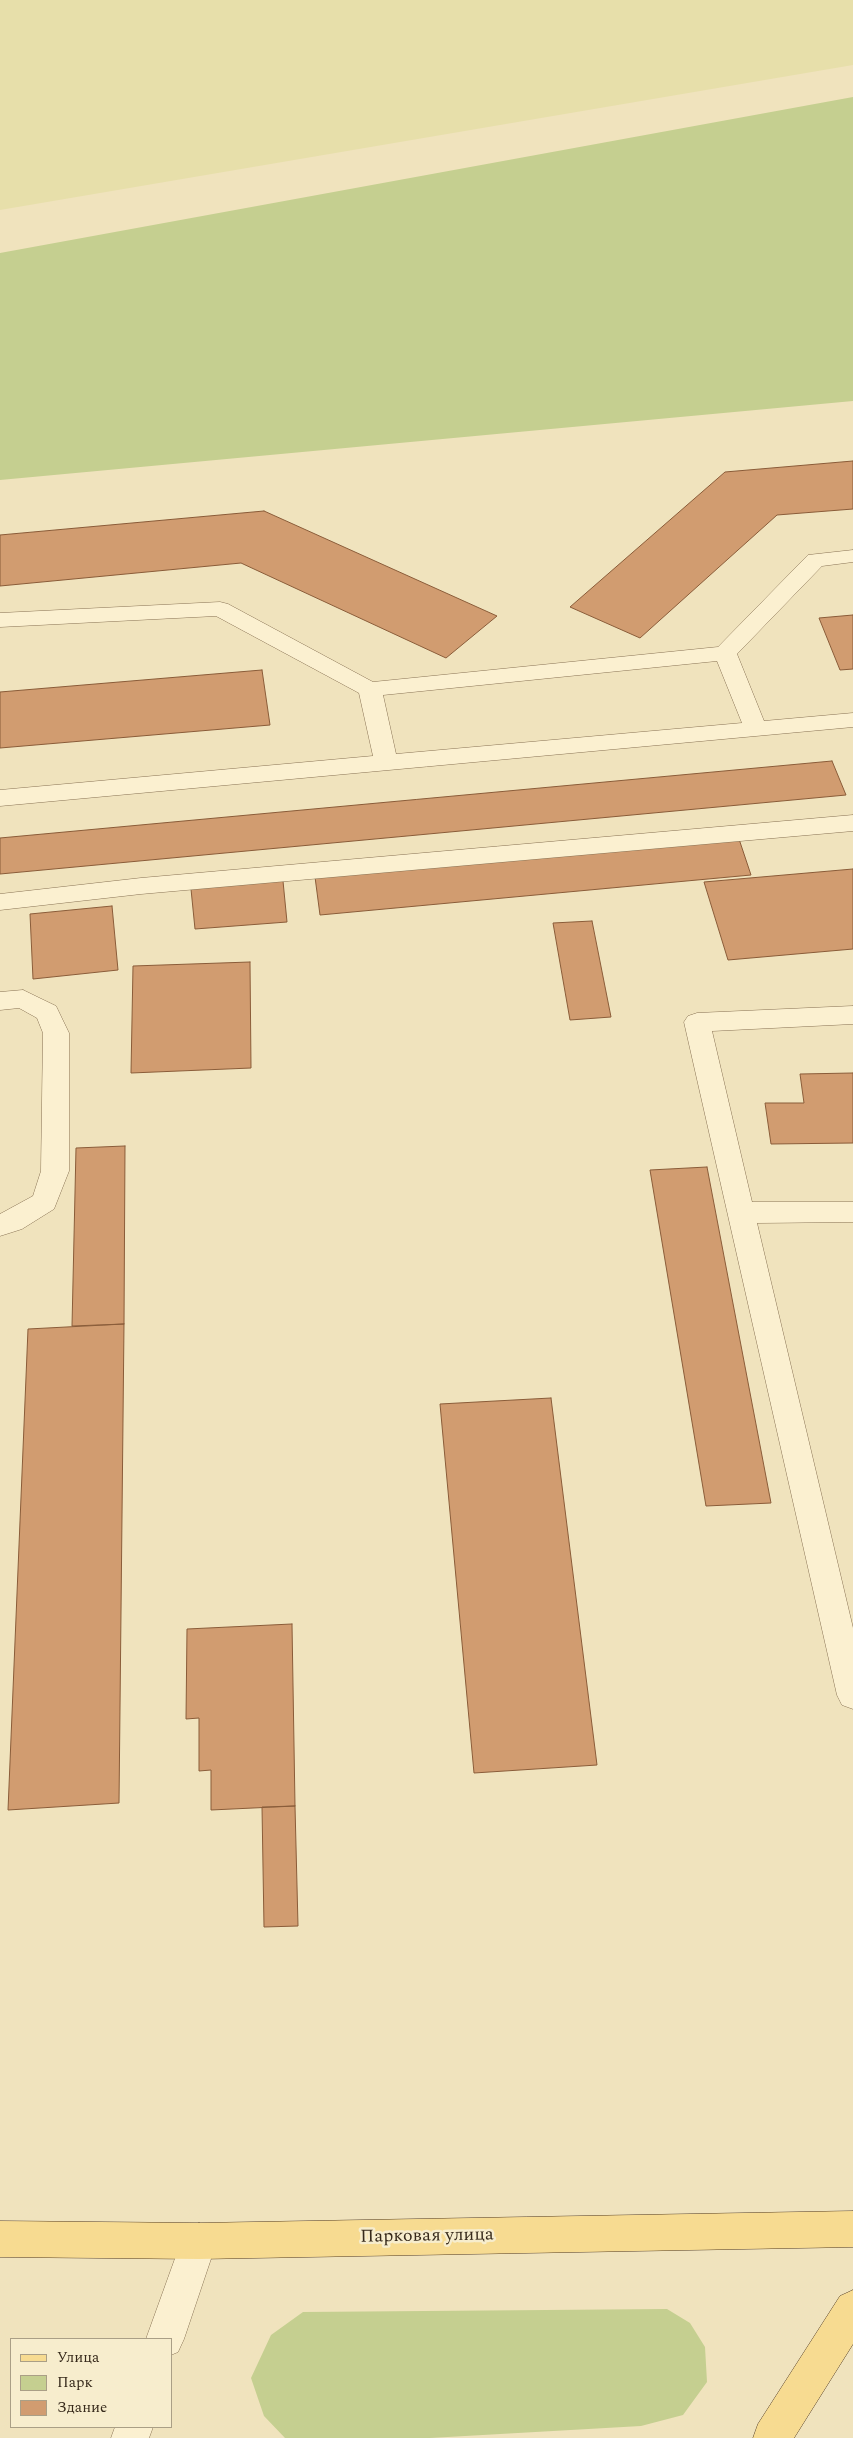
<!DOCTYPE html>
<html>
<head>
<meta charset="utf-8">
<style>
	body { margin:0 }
	#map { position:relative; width:853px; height:2438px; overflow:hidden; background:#f0e3bd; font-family:Spectral,serif }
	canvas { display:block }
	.legend { position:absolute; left:10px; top:2338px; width:162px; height:90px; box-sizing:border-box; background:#f7edcd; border:1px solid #aa9f86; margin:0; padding:6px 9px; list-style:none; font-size:15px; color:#372a1b }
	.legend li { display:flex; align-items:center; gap:10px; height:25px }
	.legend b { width:25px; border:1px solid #aa9f86 }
</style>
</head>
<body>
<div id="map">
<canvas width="853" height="2438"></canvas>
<ul class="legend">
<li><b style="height:6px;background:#f7db91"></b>Улица</li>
<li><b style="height:14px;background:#c5cf90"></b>Парк</li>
<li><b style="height:14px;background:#d19c70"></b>Здание</li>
</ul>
</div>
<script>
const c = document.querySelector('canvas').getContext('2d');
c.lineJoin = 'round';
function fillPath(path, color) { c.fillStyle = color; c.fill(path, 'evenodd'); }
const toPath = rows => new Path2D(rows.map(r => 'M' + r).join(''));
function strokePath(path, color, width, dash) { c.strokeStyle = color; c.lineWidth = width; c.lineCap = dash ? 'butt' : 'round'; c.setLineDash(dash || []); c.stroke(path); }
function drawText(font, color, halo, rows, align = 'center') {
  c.font = font + ' Spectral,serif'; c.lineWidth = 5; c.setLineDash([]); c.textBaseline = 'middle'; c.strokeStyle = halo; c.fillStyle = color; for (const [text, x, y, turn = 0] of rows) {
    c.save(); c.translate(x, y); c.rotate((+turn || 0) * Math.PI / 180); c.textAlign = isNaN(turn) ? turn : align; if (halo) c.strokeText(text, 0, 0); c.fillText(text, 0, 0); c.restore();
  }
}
fillPath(toPath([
	[0,0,853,0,853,65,0,210]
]), '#e7dfaa');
fillPath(toPath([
	[853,97,853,401,0,480,0,253],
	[667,2309,690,2323,705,2347,707,2382,683,2415,641,2426,430,2438,285,2438,264,2416,251,2378,271,2335,303,2312]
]), '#c5cf90');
const building = toPath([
	[853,461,853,509,777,515,640,638,570,607,725,472,853,461],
	[264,511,497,616,446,658,241,563,0,586,0,535,264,511],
	[853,615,853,669,840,670,819,618,853,615],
	[262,670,270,725,0,748,0,692,262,670],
	[832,761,846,795,0,874,0,838,832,761],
	[739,839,751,875,320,915,315,877,739,839],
	[853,869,853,949,728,960,704,882,853,869],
	[283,881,287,922,195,929,191,889,283,881],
	[112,906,118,970,33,979,30,914,112,906],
	[592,921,611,1017,570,1020,553,923,592,921],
	[250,962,251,1068,131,1073,133,966,250,962],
	[853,1073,853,1143,771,1144,765,1103,804,1103,800,1074,853,1073],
	[125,1146,124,1324,72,1326,76,1148,125,1146],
	[707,1167,771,1503,706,1506,650,1170,707,1167],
	[124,1324,119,1803,8,1810,28,1329,124,1324],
	[551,1398,597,1765,474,1773,440,1404,551,1398],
	[292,1624,295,1806,211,1810,211,1770,199,1771,199,1718,186,1719,187,1629,292,1624],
	[295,1806,298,1926,264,1927,262,1807,295,1806]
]);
fillPath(building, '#d19c70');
strokePath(building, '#8a5c39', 1);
const minor = toPath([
	[853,550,853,562,822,566,737,654,764,721,853,713,853,727,0,806,0,790,373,756,359,693,216,616,0,627,0,613,220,602,228,604,373,682,718,647,808,555,853,550],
	[717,661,742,723,396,754,383,695,717,661],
	[853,815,853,831,141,894,0,910,0,894,141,878,853,815],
	[23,990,56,1006,69,1033,69,1171,54,1209,22,1229,0,1236,0,1214,33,1196,41,1171,43,1033,37,1018,19,1008,0,1010,0,992,23,990],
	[853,1006,853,1024,712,1031,752,1202,853,1202,853,1222,757,1223,853,1628,853,1709,842,1705,837,1695,684,1022,688,1016,697,1013,853,1006],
	[199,2223,212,2228,217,2241,184,2339,178,2352,171,2355,171,2339,146,2339,186,2228,199,2223],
	[115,2427,153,2427,149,2438,111,2438,115,2427]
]);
const major = toPath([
	[853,2211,853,2247,199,2259,0,2257,0,2221,199,2223,853,2211],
	[853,2290,853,2344,794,2438,753,2438,758,2424,840,2296,853,2290]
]);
strokePath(minor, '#897355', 1);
strokePath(major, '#56402a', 1);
fillPath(minor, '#fbf0d0');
fillPath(major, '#f7db91');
drawText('18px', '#372a1b', '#f7edcd', [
	["Парковая улица",427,2237,-1]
]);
</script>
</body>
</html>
